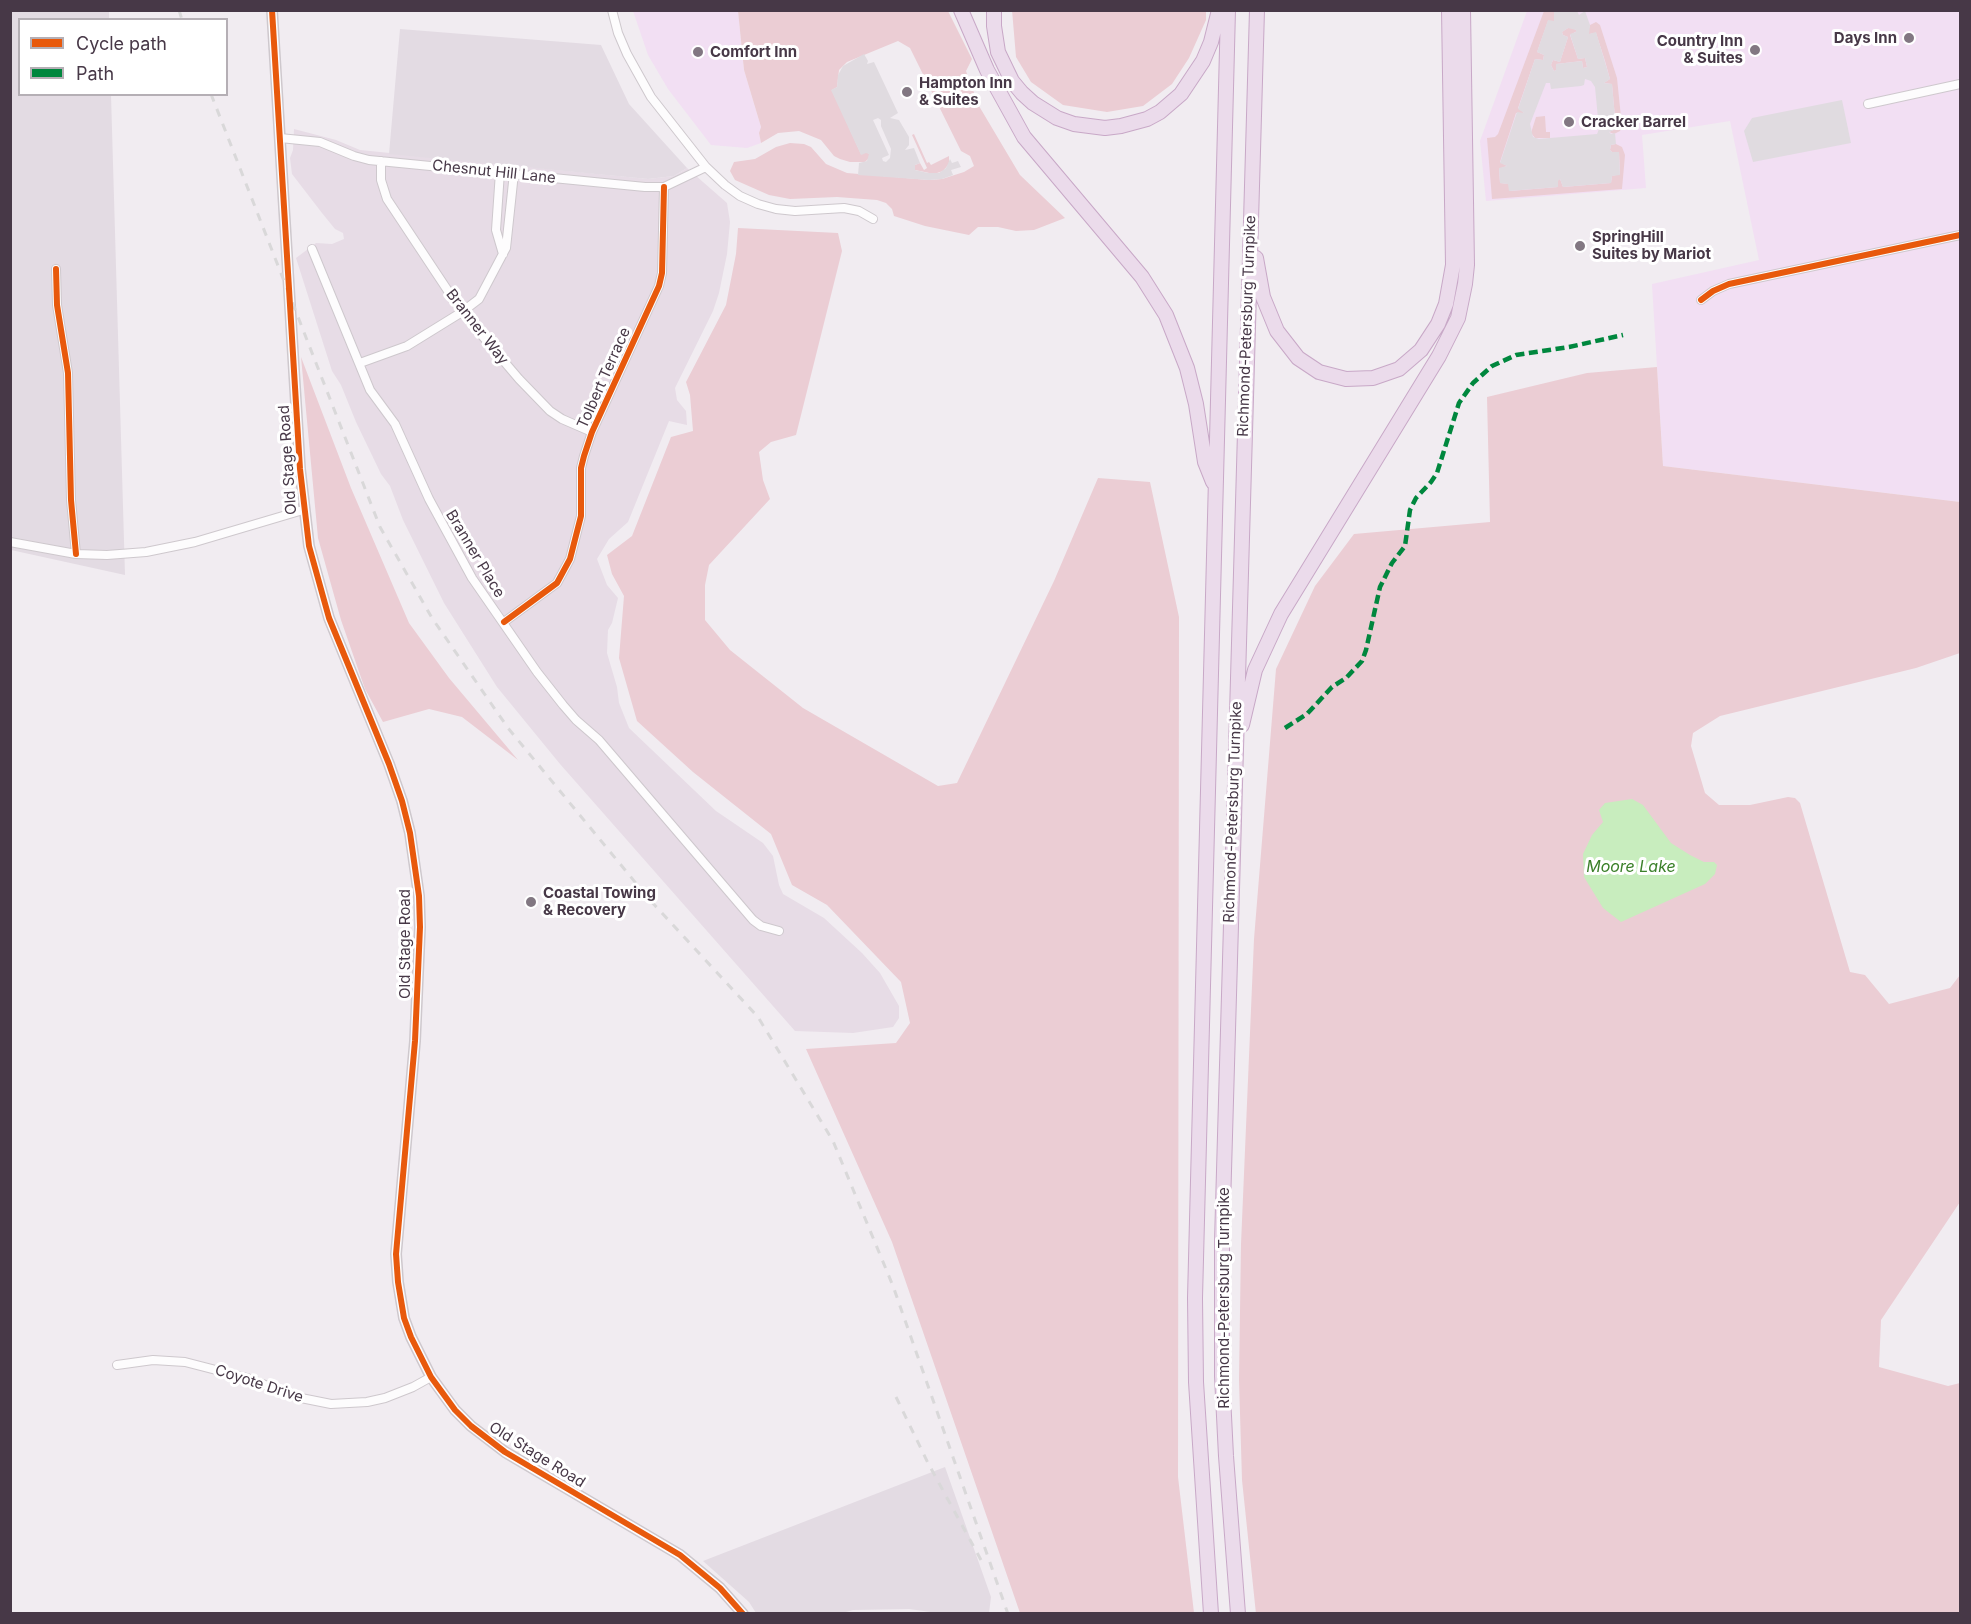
<!DOCTYPE html>
<html>
<head>
<meta charset="utf-8">
<style>
	body { margin:0 }
	#map { position:relative; width:1971px; height:1624px; overflow:hidden; background:#f1ecf1; font-family:Inter,sans-serif }
	canvas { display:block }
	.frame { position:absolute; inset:0; border:12px solid #473847; pointer-events:none }
	.legend { position:absolute; left:18px; top:18px; width:210px; height:78px; box-sizing:border-box; background:#fff; border:2px solid #b5afb5; margin:0; padding:8px 10px; list-style:none; font-size:18px; color:#473847 }
	.legend li { display:flex; align-items:center; gap:12px; height:30px }
	.legend b { width:30px; border:2px solid #b5afb5 }
</style>
</head>
<body>
<div id="map">
<canvas width="1971" height="1624"></canvas>
<div class="frame"></div>
<ul class="legend">
<li><b style="height:8px;background:#e8590c"></b>Cycle path</li>
<li><b style="height:8px;background:#00873e"></b>Path</li>
</ul>
</div>
<script>
const c = document.querySelector('canvas').getContext('2d');
c.lineJoin = 'round';
function fillPath(path, color) { c.fillStyle = color; c.fill(path, 'evenodd'); }
const toPath = rows => new Path2D(rows.map(r => 'M' + r).join(''));
function strokePath(path, color, width, dash) { c.strokeStyle = color; c.lineWidth = width; c.lineCap = dash ? 'butt' : 'round'; c.setLineDash(dash || []); c.stroke(path); }
function drawText(font, color, halo, rows, align = 'center') {
  c.font = font + ' Inter,sans-serif'; c.lineWidth = 6; c.setLineDash([]); c.textBaseline = 'middle'; c.strokeStyle = halo; c.fillStyle = color; for (const [text, x, y, turn = 0] of rows) {
    c.save(); c.translate(x, y); c.rotate((+turn || 0) * Math.PI / 180); c.textAlign = isNaN(turn) ? turn : align; if (halo) c.strokeText(text, 0, 0); c.fillText(text, 0, 0); c.restore();
  }
}
fillPath(toPath([
	[294,129,336,140,360,150,648,179,674,176,687,168,727,203,730,222,727,254,719,293,713,311,675,388,677,400,686,411,687,425,669,421,628,522,609,539,597,559,607,585,618,598,612,623,608,630,607,653,617,687,619,703,629,728,716,811,763,843,773,856,779,885,783,894,824,918,862,953,880,973,899,1006,899,1018,893,1027,853,1033,795,1031,560,764,497,687,444,603,403,520,390,486,381,474,356,422,341,385,332,371,296,258,316,243,332,244,344,239,343,233,335,229,322,213,292,174,290,158,293,150]
]), '#e7dce6');
fillPath(toPath([
	[633,11,738,11,744,70,761,127,759,133,761,143,747,148,711,145,668,89,648,55],
	[1527,11,1960,11,1960,502,1663,466,1652,284,1759,260,1730,121,1642,135,1646,188,1486,201,1480,141]
]), '#f2dff3');
fillPath(toPath([
	[11,11,109,11,109,19,20,20,20,94,111,95,125,575,11,550],
	[400,29,601,45,629,104,687,168,674,176,648,179,389,154],
	[945,1467,991,1597,989,1613,945,1614,909,1609,853,1610,839,1614,756,1613,749,1602,703,1561]
]), '#e3dbe3');
fillPath(toPath([
	[1012,10,1206,10,1206,20,1189,58,1172,84,1143,106,1107,112,1063,105,1031,82,1016,57],
	[738,11,948,11,972,59,966,71,979,106,1020,175,1065,218,1034,230,1016,231,998,227,978,227,969,235,925,226,894,216,892,209,886,203,877,200,837,197,790,199,769,195,735,180,730,171,734,162,755,159,776,147,790,143,804,144,811,147,826,164,847,173,929,180,942,179,964,172,974,166,970,156,961,151,910,48,898,41,847,62,839,70,837,87,832,90,861,154,867,152,869,154,869,158,865,162,850,162,840,159,834,156,821,140,799,131,778,133,761,143,759,133,761,127,744,70],
	[1544,11,1554,11,1554,21,1548,21,1537,52,1544,55,1543,60,1535,59,1518,108,1524,113,1516,113,1500,162,1507,166,1499,169,1500,183,1509,184,1510,191,1558,187,1558,180,1560,179,1563,187,1611,183,1612,176,1620,174,1619,152,1612,152,1610,150,1611,145,1616,144,1622,147,1625,155,1622,189,1492,199,1487,138,1495,137,1498,134],
	[1596,22,1600,25,1617,78,1622,127,1620,131,1614,134,1609,132,1616,129,1612,84,1604,83,1610,79,1605,61,1596,33,1589,34,1588,32,1590,25],
	[1568,28,1573,28,1577,31,1570,35,1578,59,1585,58,1587,67,1583,68,1582,61,1556,64,1556,70,1554,71,1551,65,1553,60,1560,62,1568,37,1563,35,1562,32],
	[1545,116,1546,132,1550,132,1550,138,1535,138,1531,133,1536,117],
	[914,134,927,163,929,162,931,165,949,156,949,164,943,171,934,174,915,170,915,165,920,163,924,170,927,168,912,135],
	[738,228,838,233,842,251,796,435,771,442,759,452,763,480,770,499,709,565,705,585,705,620,730,650,803,708,938,786,957,783,1054,581,1098,478,1150,482,1179,617,1178,1477,1194,1613,1020,1613,892,1242,806,1049,896,1043,910,1023,901,982,827,905,792,885,771,834,693,772,637,721,619,658,624,596,612,574,607,555,632,536,671,437,693,431,690,395,686,382,726,305,736,254],
	[301,357,351,488,409,623,449,678,518,760,462,717,429,709,383,722,365,689,341,620,318,538],
	[1657,367,1663,466,1960,502,1960,653,1916,668,1720,716,1693,733,1691,746,1705,793,1719,805,1750,805,1788,797,1795,798,1800,803,1850,972,1865,975,1889,1004,1950,988,1960,975,1960,1202,1881,1320,1879,1367,1948,1386,1960,1383,1960,1613,1256,1614,1242,1480,1239,1380,1241,1244,1254,939,1276,669,1315,586,1354,534,1490,522,1487,397,1587,373]
]), '#ebcdd4');
fillPath(toPath([
	[1554,11,1577,11,1579,15,1585,11,1590,25,1589,34,1596,32,1610,79,1604,83,1612,84,1616,129,1609,132,1611,134,1615,133,1616,144,1611,145,1610,150,1612,152,1619,152,1620,175,1612,176,1611,183,1563,187,1560,179,1558,181,1558,187,1509,191,1508,184,1500,183,1499,168,1507,166,1500,163,1517,112,1524,113,1518,109,1535,59,1543,60,1544,55,1537,52,1548,20,1554,21],
	[1568,28,1576,30,1576,32,1570,34,1578,59,1585,58,1587,67,1583,68,1582,61,1556,64,1556,70,1554,71,1551,65,1553,60,1560,62,1568,37,1563,35,1562,32],
	[1585,79,1591,81,1595,87,1599,129,1597,134,1550,138,1539,139,1533,137,1530,124,1546,83,1550,83,1551,89,1581,86,1584,85],
	[864,54,868,61,867,64,874,62,898,113,890,118,899,120,909,137,909,145,905,150,914,148,920,163,915,165,915,170,928,173,939,173,946,168,950,159,952,163,958,161,961,167,951,170,953,175,942,179,929,180,858,175,859,163,867,161,869,154,866,153,861,155,831,90,837,87,838,75,843,66],
	[878,118,881,120,881,126,891,149,890,158,886,162,883,161,882,158,889,155,873,120],
	[1842,100,1851,143,1753,162,1744,131,1752,118]
]), '#e0dbe0');
fillPath(toPath([
	[1632,799,1643,805,1671,843,1690,855,1704,862,1714,862,1717,865,1715,874,1705,884,1621,922,1603,908,1584,877,1583,854,1592,835,1603,822,1599,810,1605,803]
]), '#c8edbe');
const minor = toPath([
	[612,10,618,33,627,54,651,97,706,167,725,185,740,196,758,204,776,209,795,211,844,208,859,211,873,219],
	[1868,104,1960,84],
	[280,138,320,142,354,156,369,160,645,187,664,187,706,167],
	[381,161,381,180,387,199,462,312,519,379,550,411,562,419,592,432],
	[500,172,496,230,503,254],
	[312,249,370,390,395,424,429,499,472,578,537,672,563,705,576,720,599,740,753,920,761,926,779,931],
	[56,269,57,305,68,373,71,500,76,554],
	[1701,300,1713,291,1729,284,1960,235],
	[360,363,407,346,462,312,479,299,506,248,514,173],
	[10,542,76,554,107,555,146,552,195,542,303,510],
	[504,622,557,583,570,559,581,516,581,468,584,456,592,432,659,286,662,273,664,187],
	[117,1365,153,1360,185,1362,247,1378,296,1397,331,1404,367,1402,385,1398,413,1387,431,1377]
]);
const tertiary = toPath([
	[272,10,300,469,309,546,329,618,389,764,402,801,410,833,419,896,420,927,415,1041,396,1254,398,1282,404,1318,411,1337,431,1377,455,1410,471,1426,505,1452,680,1555,720,1588,743,1614]
]);
const motorway = toPath([
	[961,10,987,70,1024,137,1142,277,1166,315,1187,368,1196,404,1205,462,1213,482],
	[994,10,994,26,998,52,1012,81,1022,93,1033,103,1057,118,1074,124,1105,128,1121,126,1147,119,1160,112,1181,94,1203,61,1211,42,1219,10],
	[1256,258,1263,297,1277,331,1298,358,1319,372,1346,379,1373,378,1399,369,1421,350,1438,324,1446,304,1453,265,1449,10],
	[1242,725,1255,670,1281,614,1439,356,1458,318,1465,284,1467,265,1463,10],
	[1211,1614,1196,1382,1195,1298,1228,10],
	[1238,1614,1226,1456,1222,1376,1222,1241,1257,10]
]);
strokePath(minor, '#cec8cd', 10);
strokePath(tertiary, '#cec8cd', 12);
strokePath(motorway, '#c8a8c7', 16);
strokePath(minor, '#fdfcfd', 8);
strokePath(tertiary, '#fdfcfd', 9);
strokePath(motorway, '#ebdbeb', 14);
strokePath(toPath([
	[179,10,182,20],
	[211,94,380,527,432,618,508,728,649,899,758,1017,833,1141,893,1286,1008,1614],
	[896,1397,928,1463,981,1560]
]), '#d9d8d9', 3, [8, 8]);
strokePath(toPath([
	[1285,728,1307,714,1332,687,1346,678,1362,661,1366,650,1380,587,1392,563,1405,546,1410,510,1416,498,1431,482,1437,473,1459,403,1473,383,1492,366,1516,355,1569,347,1623,335]
]), '#00873e', 4.5, [9, 4.5]);
strokePath(toPath([
	[272,10,300,469,309,546,329,618,389,764,402,801,410,833,419,896,420,927,415,1041,396,1254,398,1282,404,1318,411,1337,431,1377,455,1410,471,1426,505,1452,680,1555,720,1588,743,1614],
	[56,269,57,305,68,373,71,500,76,554],
	[1701,300,1713,291,1729,284,1960,235],
	[504,622,557,583,570,559,581,516,581,468,584,456,592,432,659,286,662,273,664,187]
]), '#e8590c', 6);
for (const [x, y, r, color] of [
	[1909,38,6,"#827782"],
	[1755,50,6,"#827782"],
	[698,52,6,"#827782"],
	[907,92,6,"#827782"],
	[1569,122,6,"#827782"],
	[1580,246,6,"#827782"],
	[531,902,6,"#827782"]
]) { const dot = new Path2D(); dot.arc(x, y, r, 0, 2 * Math.PI); c.fillStyle = color; c.fill(dot); strokePath(dot, '#fff', 2); }
drawText('bold 15px', '#473847', '#fff', [
	["Days Inn",1897,38,"right"],
	["Country Inn",1743,41,"right"],
	["& Suites",1743,58,"right"],
	["Comfort Inn",710,52],
	["Hampton Inn",919,83],
	["& Suites",919,100],
	["Cracker Barrel",1581,122],
	["SpringHill",1592,237],
	["Suites by Mariot",1592,254],
	["Coastal Towing",543,893],
	["& Recovery",543,910]
], 'left');
drawText('15px', '#473847', '#fff', [
	["Chesnut Hill Lane",494,172,6],
	["Richmond-Petersburg Turnpike",1247,326,-88],
	["Branner Way",477,327,52],
	["Tolbert Terrace",604,378,-66],
	["Old Stage Road",288,460,-94],
	["Branner Place",475,554,59],
	["Richmond-Petersburg Turnpike",1233,812,-88],
	["Old Stage Road",405,944,-90],
	["Richmond-Petersburg Turnpike",1224,1298,-90],
	["Coyote Drive",259,1384,18],
	["Old Stage Road",537,1455,32]
]);
drawText('italic 16px', '#3b802a', '#fff', [
	["Moore Lake",1631,867]
]);
</script>
</body>
</html>
